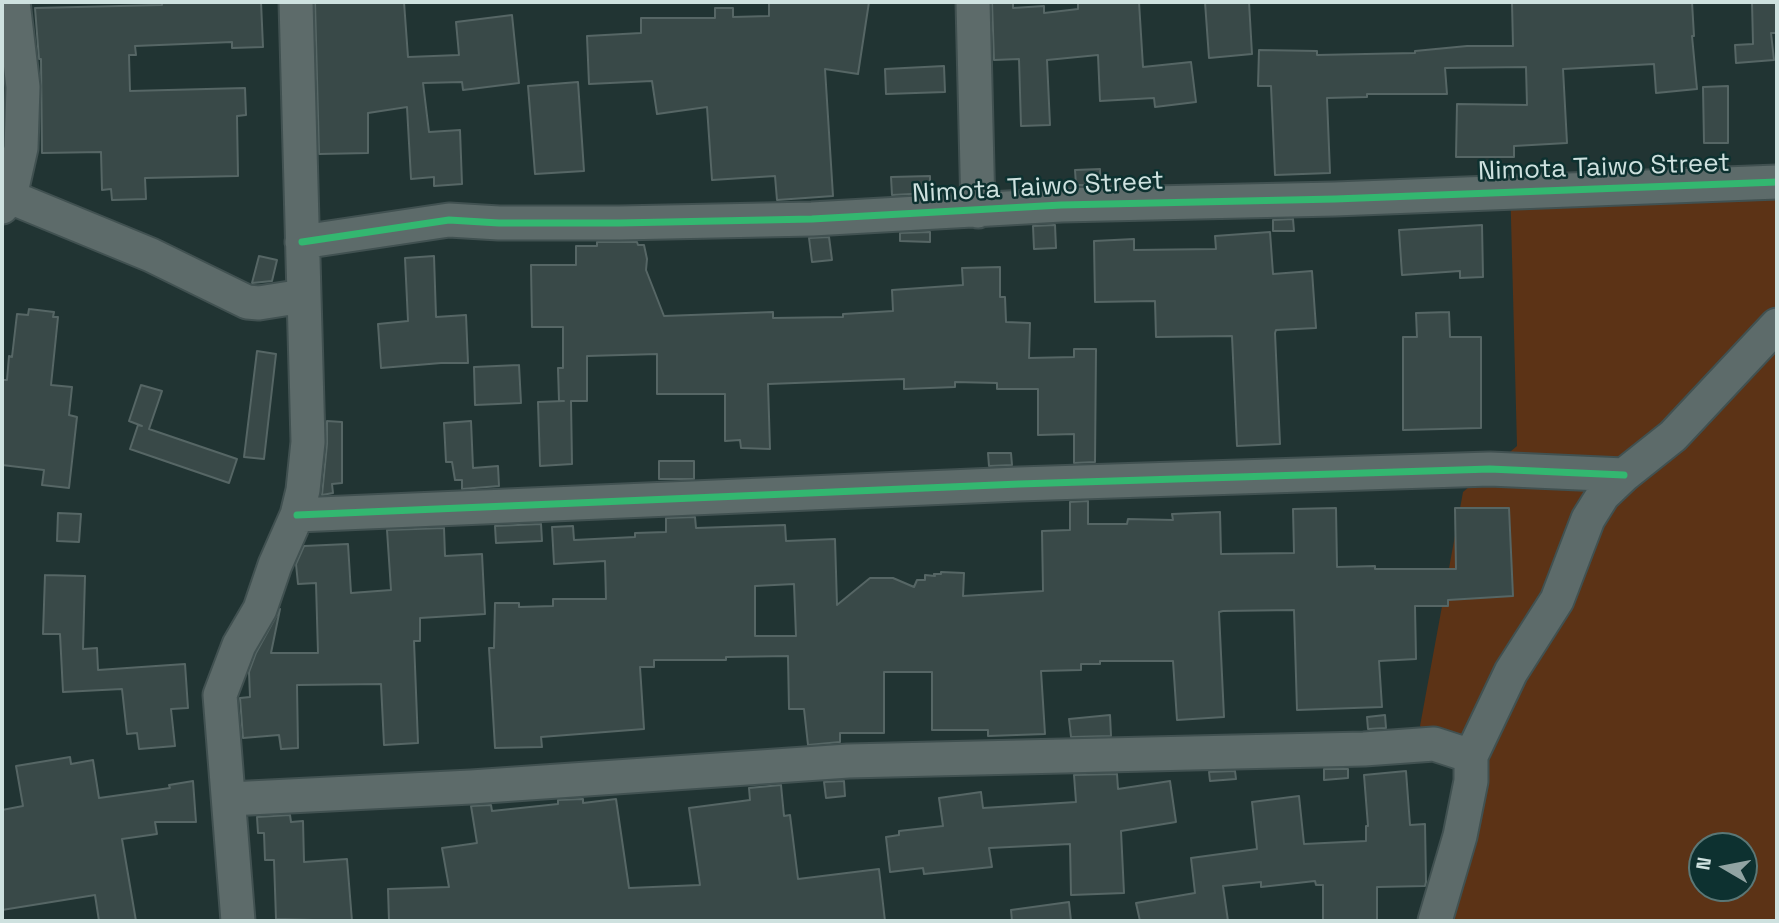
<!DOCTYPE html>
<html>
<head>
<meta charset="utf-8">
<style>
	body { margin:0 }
	#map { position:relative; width:1779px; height:923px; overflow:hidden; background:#213433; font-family:"Space Grotesk",sans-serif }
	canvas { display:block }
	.frame { position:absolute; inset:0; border:4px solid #cee1df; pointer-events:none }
	.north { position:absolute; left:1688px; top:832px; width:70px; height:70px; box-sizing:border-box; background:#0d3130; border:2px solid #5a7776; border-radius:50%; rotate:280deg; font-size:19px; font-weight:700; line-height:28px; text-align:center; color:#cee1df }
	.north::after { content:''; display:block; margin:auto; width:24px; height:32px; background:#91a4a3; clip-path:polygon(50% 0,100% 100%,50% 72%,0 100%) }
</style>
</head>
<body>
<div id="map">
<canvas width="1779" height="923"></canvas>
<div class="frame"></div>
<div class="north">N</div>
</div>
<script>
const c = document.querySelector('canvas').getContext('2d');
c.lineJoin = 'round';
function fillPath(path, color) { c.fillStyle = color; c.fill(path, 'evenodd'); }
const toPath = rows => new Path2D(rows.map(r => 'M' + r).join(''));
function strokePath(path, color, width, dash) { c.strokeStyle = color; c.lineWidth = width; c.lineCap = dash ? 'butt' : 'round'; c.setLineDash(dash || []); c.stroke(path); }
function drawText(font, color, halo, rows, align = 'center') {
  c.font = font + ' "Space Grotesk",sans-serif'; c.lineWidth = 5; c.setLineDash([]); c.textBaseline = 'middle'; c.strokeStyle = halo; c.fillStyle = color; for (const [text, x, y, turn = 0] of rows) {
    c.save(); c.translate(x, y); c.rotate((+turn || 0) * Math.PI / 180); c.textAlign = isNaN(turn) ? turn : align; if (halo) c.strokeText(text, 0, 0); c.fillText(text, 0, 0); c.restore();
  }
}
fillPath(toPath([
	[1777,164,1777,921,1418,921,1475,777,1420,726,1463,492,1517,446,1510,181],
	[1702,846,1744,846,1744,888,1702,888]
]), '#5c3316');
const building = toPath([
	[162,2,261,2,263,47,232,48,232,42,135,46,136,55,129,55,130,91,245,88,246,115,237,116,238,176,145,178,146,199,112,200,111,189,102,190,101,152,42,153,41,59,39,59,35,8,162,5,162,2],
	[315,2,404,2,408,57,459,55,456,22,512,15,519,83,463,90,462,82,423,83,429,132,460,130,462,184,434,186,434,177,411,179,407,107,368,113,368,153,319,154,315,2],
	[769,2,869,2,858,74,825,69,833,196,777,200,775,176,712,180,707,107,657,114,652,81,589,84,587,36,641,33,641,18,715,18,715,8,733,8,733,17,769,16,769,2],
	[992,2,1013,2,1013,8,1044,6,1044,13,1078,9,1078,2,1139,2,1143,67,1191,62,1196,102,1155,107,1154,98,1100,101,1098,55,1047,60,1050,125,1021,126,1019,59,994,60,992,2],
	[1205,2,1249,2,1252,54,1209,58,1205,2],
	[1692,2,1694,36,1692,36,1697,89,1656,93,1654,64,1563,69,1567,143,1514,146,1514,157,1456,157,1457,104,1527,105,1526,67,1445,68,1447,94,1367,94,1367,97,1327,98,1330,173,1275,175,1271,86,1258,86,1259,50,1317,51,1317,55,1415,53,1415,51,1467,46,1513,46,1512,3,1692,2],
	[1752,2,1777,2,1777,33,1771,33,1774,60,1736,63,1735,45,1753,44,1752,2],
	[944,66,945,92,886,94,885,69,944,66],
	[578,82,584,171,535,174,528,86,578,82],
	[1728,86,1728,143,1704,143,1703,87,1728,86],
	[1100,169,1100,185,1076,185,1075,170,1100,169],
	[930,176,930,193,892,195,891,177,930,176],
	[1293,219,1294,231,1273,231,1273,220,1293,219],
	[1055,225,1056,248,1034,249,1033,226,1055,225],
	[1482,225,1483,277,1460,278,1460,271,1402,275,1399,230,1482,225],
	[930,232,930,242,900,241,900,233,930,232],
	[1270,232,1273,274,1312,271,1316,328,1276,330,1275,333,1280,444,1237,446,1232,336,1156,337,1155,301,1095,302,1094,241,1134,239,1134,250,1216,249,1215,236,1270,232],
	[829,237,832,260,812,262,809,238,829,237],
	[597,242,637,242,638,245,644,245,647,259,646,270,664,316,773,312,773,318,843,317,843,314,893,311,892,290,963,285,962,268,1000,267,1000,297,1005,297,1006,322,1030,323,1029,358,1074,357,1074,349,1096,349,1095,462,1074,463,1074,434,1038,435,1038,389,997,389,997,383,955,382,955,387,904,389,904,379,768,384,770,449,741,448,740,440,725,441,725,394,657,394,657,354,587,356,587,401,571,401,572,464,540,466,538,402,564,401,559,401,558,368,563,368,563,327,532,327,531,265,576,265,576,246,597,246,597,242],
	[259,256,277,260,272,281,252,283,259,256],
	[434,256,436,317,466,315,468,363,441,363,381,368,378,324,408,321,405,258,434,256],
	[29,309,54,312,53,317,58,317,51,385,72,387,69,415,77,417,69,488,42,485,44,470,2,465,2,380,7,380,9,356,12,357,17,314,28,315,29,309],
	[1449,312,1450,337,1481,337,1481,428,1403,430,1403,337,1417,337,1416,313,1449,312],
	[257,351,276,354,264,459,244,457,257,351],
	[519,365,521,403,475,405,474,367,519,365],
	[141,385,162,391,149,429,237,459,229,483,130,449,138,425,142,426,129,421,141,385],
	[327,421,342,422,342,483,332,484,333,493,322,495,327,444,327,421],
	[471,421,473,468,498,466,499,486,462,489,462,480,455,480,452,462,446,462,444,423,471,421],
	[988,453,1011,453,1012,465,989,466,988,453],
	[659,461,694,461,694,479,659,479,659,461],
	[1088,501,1088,524,1127,524,1128,519,1173,520,1172,514,1220,512,1221,554,1294,553,1293,509,1336,508,1337,567,1375,566,1375,569,1456,569,1455,508,1509,508,1513,596,1448,600,1448,606,1415,606,1416,659,1379,661,1382,707,1297,710,1294,610,1223,611,1219,612,1224,717,1177,720,1173,661,1100,661,1100,664,1081,664,1081,670,1041,671,1045,734,988,736,988,730,932,730,932,672,884,672,884,733,840,733,840,742,808,745,804,709,789,709,788,656,726,657,726,660,654,660,654,667,640,667,644,729,541,737,542,747,495,748,489,648,494,648,495,603,519,603,519,607,553,606,553,599,606,599,605,561,554,564,552,527,573,526,574,540,635,537,635,533,666,532,666,518,695,517,696,528,785,525,786,541,835,539,837,605,870,578,893,578,914,587,917,580,925,580,925,575,935,576,934,574,941,574,941,572,964,573,963,596,1043,591,1042,531,1070,530,1070,502,1088,501],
	[794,584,796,636,755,636,755,586,794,584],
	[58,513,81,514,79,542,57,541,58,513],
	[541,524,542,541,496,543,495,526,541,524],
	[444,528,445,556,482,554,485,614,420,618,420,641,414,641,418,743,384,745,381,684,297,685,298,748,281,749,279,735,243,738,240,698,250,697,249,672,256,653,280,609,271,653,318,653,316,583,298,584,296,564,304,546,348,544,351,593,391,590,387,530,444,528],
	[45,575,85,576,83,649,97,648,98,670,185,664,188,708,171,709,175,746,139,749,137,733,127,734,122,689,63,692,60,634,43,634,45,575],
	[1110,715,1111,736,1071,737,1069,719,1110,715],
	[1385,715,1386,728,1368,729,1367,717,1385,715],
	[70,757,71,764,93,760,99,798,170,788,169,785,193,781,196,822,155,822,157,834,122,839,136,921,99,921,95,895,2,910,2,810,23,806,16,766,70,757],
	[1324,769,1348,769,1348,778,1324,780,1324,769],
	[1235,771,1236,779,1210,781,1209,772,1235,771],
	[1406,771,1410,825,1425,824,1426,882,1425,886,1377,887,1377,921,1323,921,1323,885,1316,885,1315,881,1261,887,1261,882,1223,886,1228,921,1140,921,1136,903,1195,893,1191,858,1257,849,1252,802,1299,796,1304,844,1366,841,1366,826,1368,826,1364,775,1406,771],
	[1117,774,1118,789,1170,781,1176,822,1121,831,1124,893,1071,895,1070,844,989,848,992,867,924,874,923,868,890,872,886,837,899,835,899,831,943,826,939,798,981,792,983,808,1076,802,1074,775,1117,774],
	[844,781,845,796,826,798,824,782,844,781],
	[781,785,784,816,790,815,798,879,879,869,885,921,389,921,388,889,449,887,442,848,477,843,471,806,491,805,492,811,558,804,558,800,583,799,583,803,616,799,629,888,700,885,689,808,750,800,749,788,781,785],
	[290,815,291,822,303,821,304,862,347,859,352,921,276,919,274,860,265,860,264,833,258,833,257,817,290,815],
	[1069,902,1071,921,1012,921,1011,910,1069,902]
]);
fillPath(building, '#394948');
strokePath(building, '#566665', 2);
const minor = toPath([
	[973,2,978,211],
	[10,197,151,255,247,302,259,303,303,296],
	[2,207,10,197,21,148,23,87,13,2],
	[302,242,449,220,499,223,619,223,812,219,1061,205,1335,199,1777,182],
	[297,515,1019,484,1490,469,1624,475],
	[229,799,471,787,848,761,1364,749,1434,744,1471,756],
	[238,921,220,695,239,645,260,609,275,565,297,515,303,490,308,442,296,2],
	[1435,921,1460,836,1471,781,1471,756,1511,672,1557,600,1588,519,1603,495,1624,475,1673,436,1777,325]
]);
strokePath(minor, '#415151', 37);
strokePath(minor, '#5d6b6a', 33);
strokePath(toPath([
	[302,242,449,220,499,223,619,223,812,219,1061,205,1335,199,1777,182],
	[297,515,1019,484,1490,469,1624,475]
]), '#33b770', 7);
drawText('26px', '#cee1df', '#0d3130', [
	["Nimota Taiwo Street",1604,168,-2],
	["Nimota Taiwo Street",1038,188,-3]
]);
</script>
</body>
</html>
